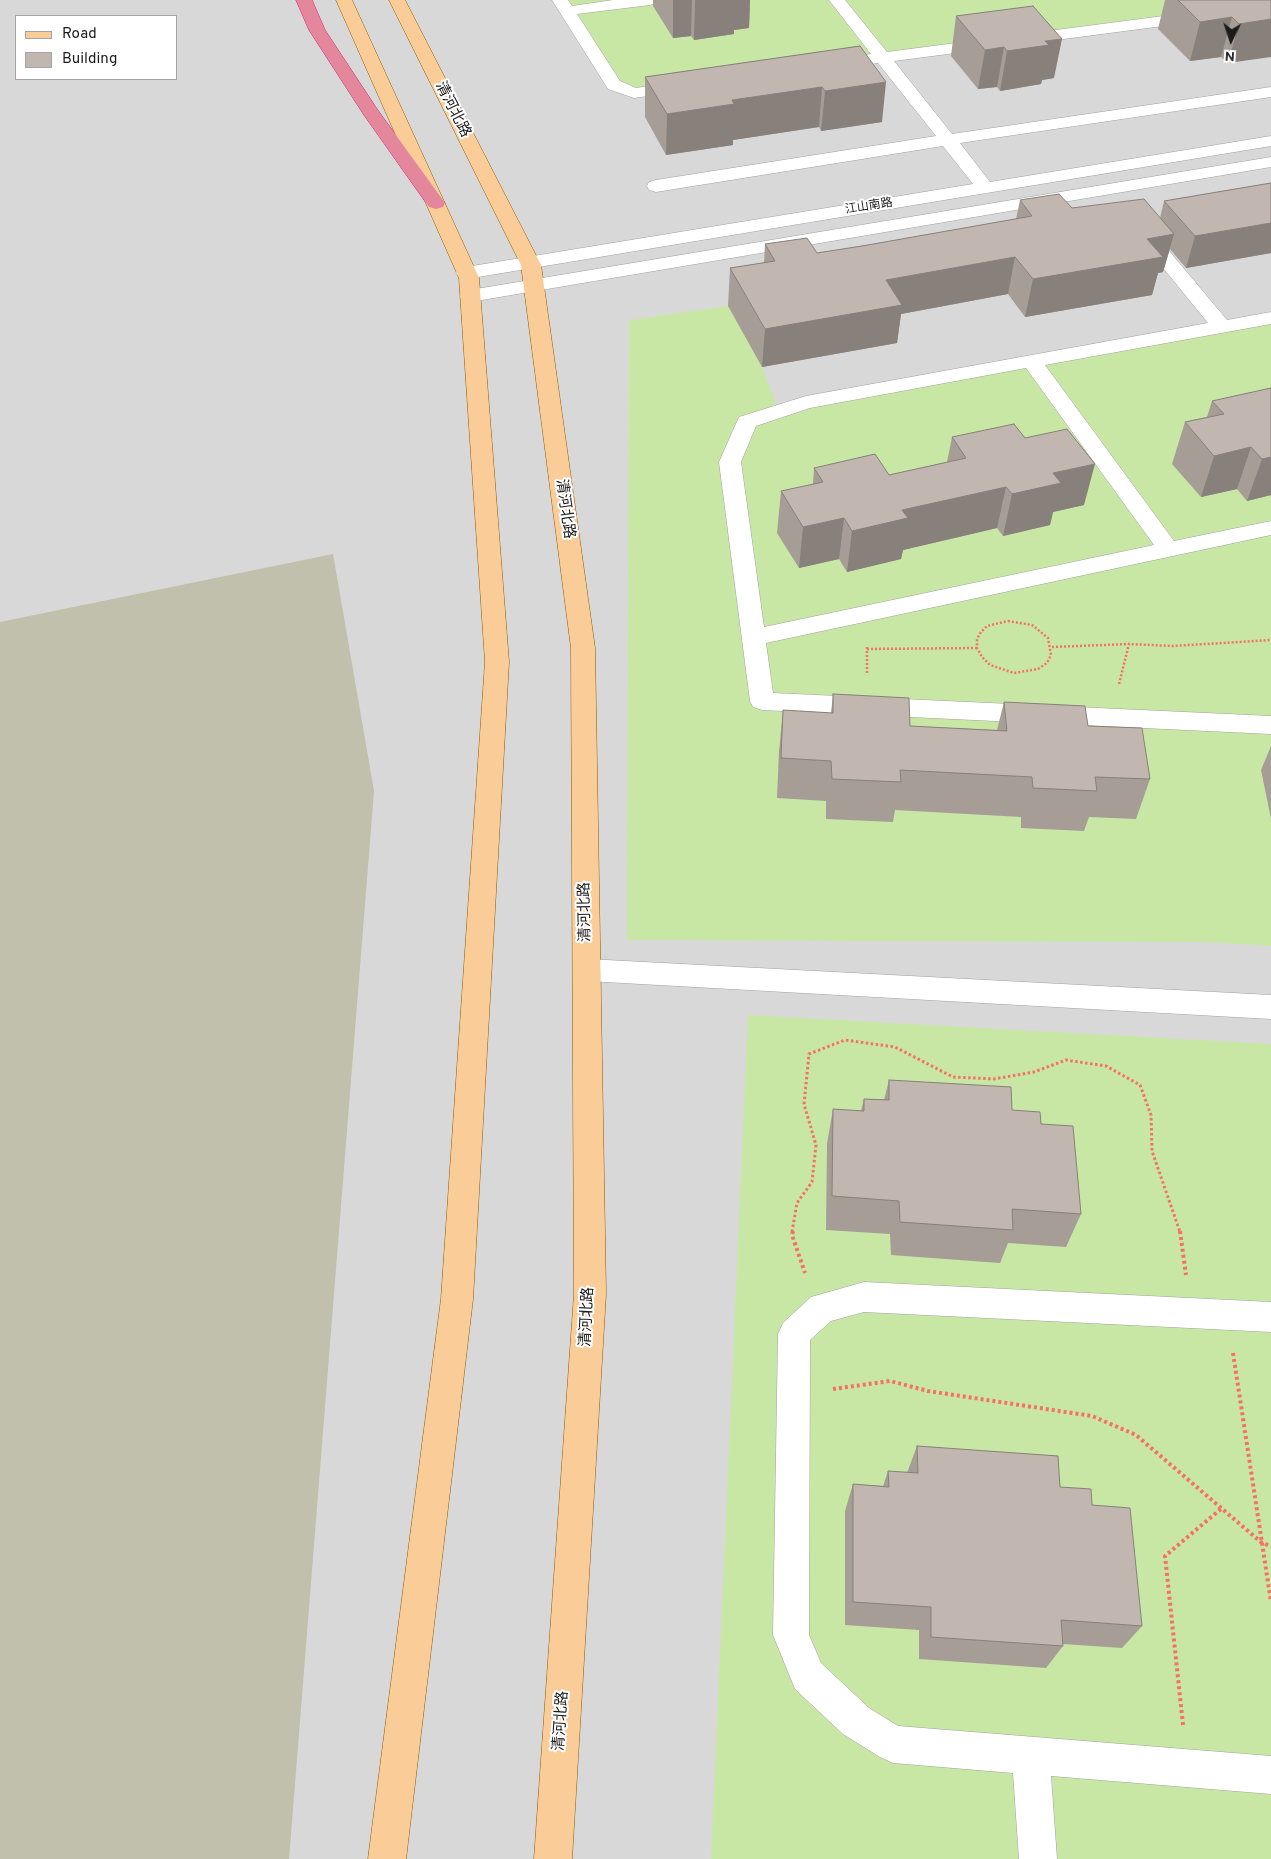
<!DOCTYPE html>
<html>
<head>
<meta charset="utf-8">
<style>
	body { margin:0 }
	#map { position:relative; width:1271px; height:1859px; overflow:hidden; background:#ece8e0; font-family:Overpass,sans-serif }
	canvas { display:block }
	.legend { position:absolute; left:15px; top:15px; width:162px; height:65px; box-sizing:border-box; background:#fff; border:1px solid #a4a4a4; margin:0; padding:6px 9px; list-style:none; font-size:15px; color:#1b1b1b }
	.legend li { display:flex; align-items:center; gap:10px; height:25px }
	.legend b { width:25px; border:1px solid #a4a4a4 }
	.north { position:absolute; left:1206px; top:15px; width:50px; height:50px; -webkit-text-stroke:4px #fff; paint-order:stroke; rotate:184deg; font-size:14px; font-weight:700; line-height:20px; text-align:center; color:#1b1b1b }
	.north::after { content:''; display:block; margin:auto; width:18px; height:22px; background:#1b1b1b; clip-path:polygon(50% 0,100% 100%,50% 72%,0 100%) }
</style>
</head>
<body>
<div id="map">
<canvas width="1271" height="1859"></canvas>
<ul class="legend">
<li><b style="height:6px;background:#facc97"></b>Road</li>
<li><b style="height:14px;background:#c1b7b0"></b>Building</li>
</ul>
<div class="north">N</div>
</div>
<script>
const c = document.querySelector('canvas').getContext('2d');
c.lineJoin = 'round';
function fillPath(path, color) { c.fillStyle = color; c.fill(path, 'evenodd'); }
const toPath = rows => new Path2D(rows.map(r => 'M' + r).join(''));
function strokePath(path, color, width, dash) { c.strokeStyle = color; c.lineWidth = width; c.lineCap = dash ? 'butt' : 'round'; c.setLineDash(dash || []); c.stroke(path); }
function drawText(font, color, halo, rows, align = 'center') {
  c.font = font + ' Overpass,"Noto Sans SC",sans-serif'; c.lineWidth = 4; c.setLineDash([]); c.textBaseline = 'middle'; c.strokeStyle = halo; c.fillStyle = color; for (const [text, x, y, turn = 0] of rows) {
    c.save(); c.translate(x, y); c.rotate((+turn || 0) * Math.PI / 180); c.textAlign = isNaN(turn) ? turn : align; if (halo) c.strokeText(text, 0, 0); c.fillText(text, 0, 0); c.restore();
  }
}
fillPath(toPath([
	[0,0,1271,0,1271,1859,0,1859],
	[16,16,176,16,176,79,16,79]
]), '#d9d8d8');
fillPath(toPath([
	[333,554,374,791,289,1859,0,1859,0,622]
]), '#c0c0ac');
fillPath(toPath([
	[560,0,1271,0,1271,6,634,93,614,85],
	[728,306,762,367,779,411,1271,318,1271,946,1207,942,627,940,629,320],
	[748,1015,1271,1044,1271,1859,711,1859]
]), '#c8e7a5');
const minor = toPath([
	[552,0,568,0,572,6,613,0,658,0,656,3,650,5,577,14,620,81,636,88,682,81,688,82,691,86,688,90,682,91,634,98,608,89,552,0],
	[829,0,845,0,887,52,1271,2,1271,12,894,61,952,134,1271,87,1271,97,960,143,990,182,1271,136,1271,146,466,279,459,277,456,273,459,269,466,267,973,184,943,146,656,192,649,190,647,186,649,182,656,180,936,136,878,63,834,69,828,68,826,64,828,60,871,54,829,0],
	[1271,157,1271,167,470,302,463,300,460,296,463,292,470,290,1271,157],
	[1142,225,1149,227,1227,320,1271,312,1271,324,1045,365,1174,541,1271,521,1271,535,766,643,773,693,1271,716,1271,734,762,710,753,707,750,701,719,462,739,417,806,396,1208,323,1133,231,1135,227,1142,225],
	[1026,368,1154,545,764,627,741,462,756,426,810,408,1026,368],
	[587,959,1271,995,1271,1019,587,981,577,978,573,970,577,962,587,959],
	[864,1282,1271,1302,1271,1332,864,1312,831,1321,810,1340,809,1635,821,1663,869,1708,898,1726,1271,1756,1271,1794,1051,1776,1057,1859,1019,1859,1013,1773,893,1763,880,1757,843,1734,795,1689,773,1635,778,1334,783,1323,811,1297,864,1282]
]);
const major = toPath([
	[336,0,352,0,479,278,509,662,473,1299,406,1859,368,1859,441,1299,485,662,459,278,336,0],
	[389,0,405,0,541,265,595,648,606,1294,572,1859,534,1859,574,1294,571,648,521,265,389,0]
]);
const highway = toPath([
	[296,0,312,0,325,30,377,109,445,203,443,207,436,209,429,207,364,115,309,30,296,0]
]);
strokePath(minor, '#a2a2a2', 1);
strokePath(major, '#8f5c03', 1);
strokePath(highway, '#d12666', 1);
strokePath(toPath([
	[1008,621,1032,625,1048,638,1051,655,1047,663,1038,669,1014,673,990,665,982,657,977,648,977,639,981,632,987,626,1008,621],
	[867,647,867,673],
	[1052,647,1129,644],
	[867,649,977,648],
	[1119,684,1129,644,1173,646,1271,640]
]), '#f77066', 2.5, [2, 2]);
strokePath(toPath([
	[792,1232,797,1203,812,1182,816,1145,804,1104,809,1054,845,1040,895,1047,953,1077,994,1079,1034,1072,1066,1060,1106,1066,1140,1085,1151,1115,1152,1151,1180,1232]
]), '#f77066', 3, [2.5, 2.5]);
strokePath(toPath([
	[793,1231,792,1235,805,1273],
	[1180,1231,1186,1275],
	[1233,1353,1271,1602],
	[833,1389,890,1381,928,1391,1092,1416,1136,1435,1262,1543,1271,1546],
	[1183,1725,1165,1556,1222,1508]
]), '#f77066', 4, [3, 3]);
fillPath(minor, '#fff');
fillPath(major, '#facc97');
fillPath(highway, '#e4879c');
fillPath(toPath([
	[653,0,750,0,749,28,734,30,734,34,694,40,691,36,673,38,653,6],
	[1165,0,1271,0,1228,63,1221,57,1190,61,1158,29],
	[956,16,1054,78,1042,80,1041,84,1000,91,997,87,978,89,951,56],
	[860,46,882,122,821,131,819,127,733,140,733,145,666,155,645,117,645,77],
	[1271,183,1271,253,1186,268,1170,249,1163,272,1158,273,1152,295,1025,317,1008,294,901,314,897,343,762,367,728,306,730,268,764,263,765,244,817,253,862,246,1016,219,1020,200,1072,208,1160,218,1164,201],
	[1271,388,1271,495,1247,501,1237,489,1201,497,1172,464,1185,422,1207,417,1212,401],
	[952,437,1025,438,1084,505,1053,512,1050,525,1003,536,997,528,903,550,901,559,847,572,839,559,799,568,777,533,781,491,813,484,814,468,889,475,947,462],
	[833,694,910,726,997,730,1004,702,1088,726,1150,779,1136,819,1089,817,1084,831,1021,828,1021,817,895,810,893,822,826,819,826,801,777,798,779,751,783,710,831,713],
	[1271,746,1271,819,1261,770],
	[889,1080,1012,1110,1041,1124,1081,1214,1066,1247,1008,1243,1000,1263,891,1255,890,1234,826,1230,827,1144,833,1109,861,1111,864,1099,884,1100],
	[917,1446,1060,1487,1092,1505,1142,1626,1122,1648,1063,1644,1063,1646,1046,1668,919,1659,919,1630,845,1625,845,1511,853,1484,883,1486,888,1471,907,1473]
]), '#a69d97');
fillPath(toPath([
	[673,0,692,0,691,36,673,38],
	[695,0,750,0,749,28,734,30,734,34,694,40],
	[1232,17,1221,57,1190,61,1200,22],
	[1271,19,1271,57,1228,63,1239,24],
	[1062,39,1054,78,1042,80,1041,84,1000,91,1007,51,1045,41],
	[1004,47,997,87,978,89,985,50],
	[886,82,882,122,821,131,825,91],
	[822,87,819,127,733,140,733,145,666,155,667,114,732,100],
	[1271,223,1271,253,1186,268,1195,236],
	[1174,234,1163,272,1158,273,1152,295,1025,317,1033,279,1147,239],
	[1015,257,1008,294,901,314,897,343,762,367,765,329,886,280],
	[1251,447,1237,489,1201,497,1214,456],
	[1271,457,1271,495,1247,501,1262,459],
	[1095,464,1084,505,1053,512,1050,525,1003,536,1012,494,1053,473],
	[1006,487,997,528,903,550,901,559,847,572,852,531,902,510],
	[844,518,839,559,799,568,803,527]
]), '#87807b');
const building = toPath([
	[1178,0,1271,0,1271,19,1239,24,1232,17,1200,22,1178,0],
	[1033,6,1062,39,1045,41,1049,45,1007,51,1004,47,985,50,956,16,1033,6],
	[860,46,886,82,825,91,822,87,732,100,734,104,667,114,645,77,860,46],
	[1271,183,1271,223,1195,236,1164,201,1271,183],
	[1059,194,1072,208,1144,199,1174,234,1147,239,1163,257,1033,279,1015,257,886,280,902,305,765,329,730,268,775,261,765,244,807,238,817,253,862,246,1032,216,1020,200,1059,194],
	[1271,388,1271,457,1262,459,1251,447,1214,456,1185,422,1224,414,1212,401,1271,388],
	[1014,424,1025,438,1067,429,1095,464,1053,473,1061,483,1012,494,1006,487,902,510,908,518,852,531,844,518,803,527,781,491,823,482,814,468,875,454,889,475,966,458,952,437,1014,424],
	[833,694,909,698,910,726,1007,731,1004,702,1085,706,1088,726,1142,728,1150,779,1095,777,1097,791,1033,788,1032,777,900,770,901,782,832,779,831,761,781,758,783,710,833,713,833,694],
	[889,1080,1011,1087,1012,1110,1040,1112,1041,1124,1073,1126,1081,1214,1012,1209,1013,1230,900,1222,899,1201,832,1196,833,1109,864,1111,864,1099,889,1100,889,1080],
	[917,1446,1058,1456,1060,1487,1091,1489,1092,1505,1130,1508,1142,1626,1061,1620,1063,1646,931,1637,931,1607,853,1602,853,1484,889,1487,888,1471,918,1473,917,1446]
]);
fillPath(building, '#c1b7b0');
strokePath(building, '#87807b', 1);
drawText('12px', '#1b1b1b', '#fff', [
	["江山南路",869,207,-9]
]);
drawText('15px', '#1b1b1b', '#fff', [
	["清河北路",452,110,63],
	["清河北路",564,509,82],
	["清河北路",586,912,-91],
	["清河北路",588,1317,-87],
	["清河北路",562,1721,-86]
]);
</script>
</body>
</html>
